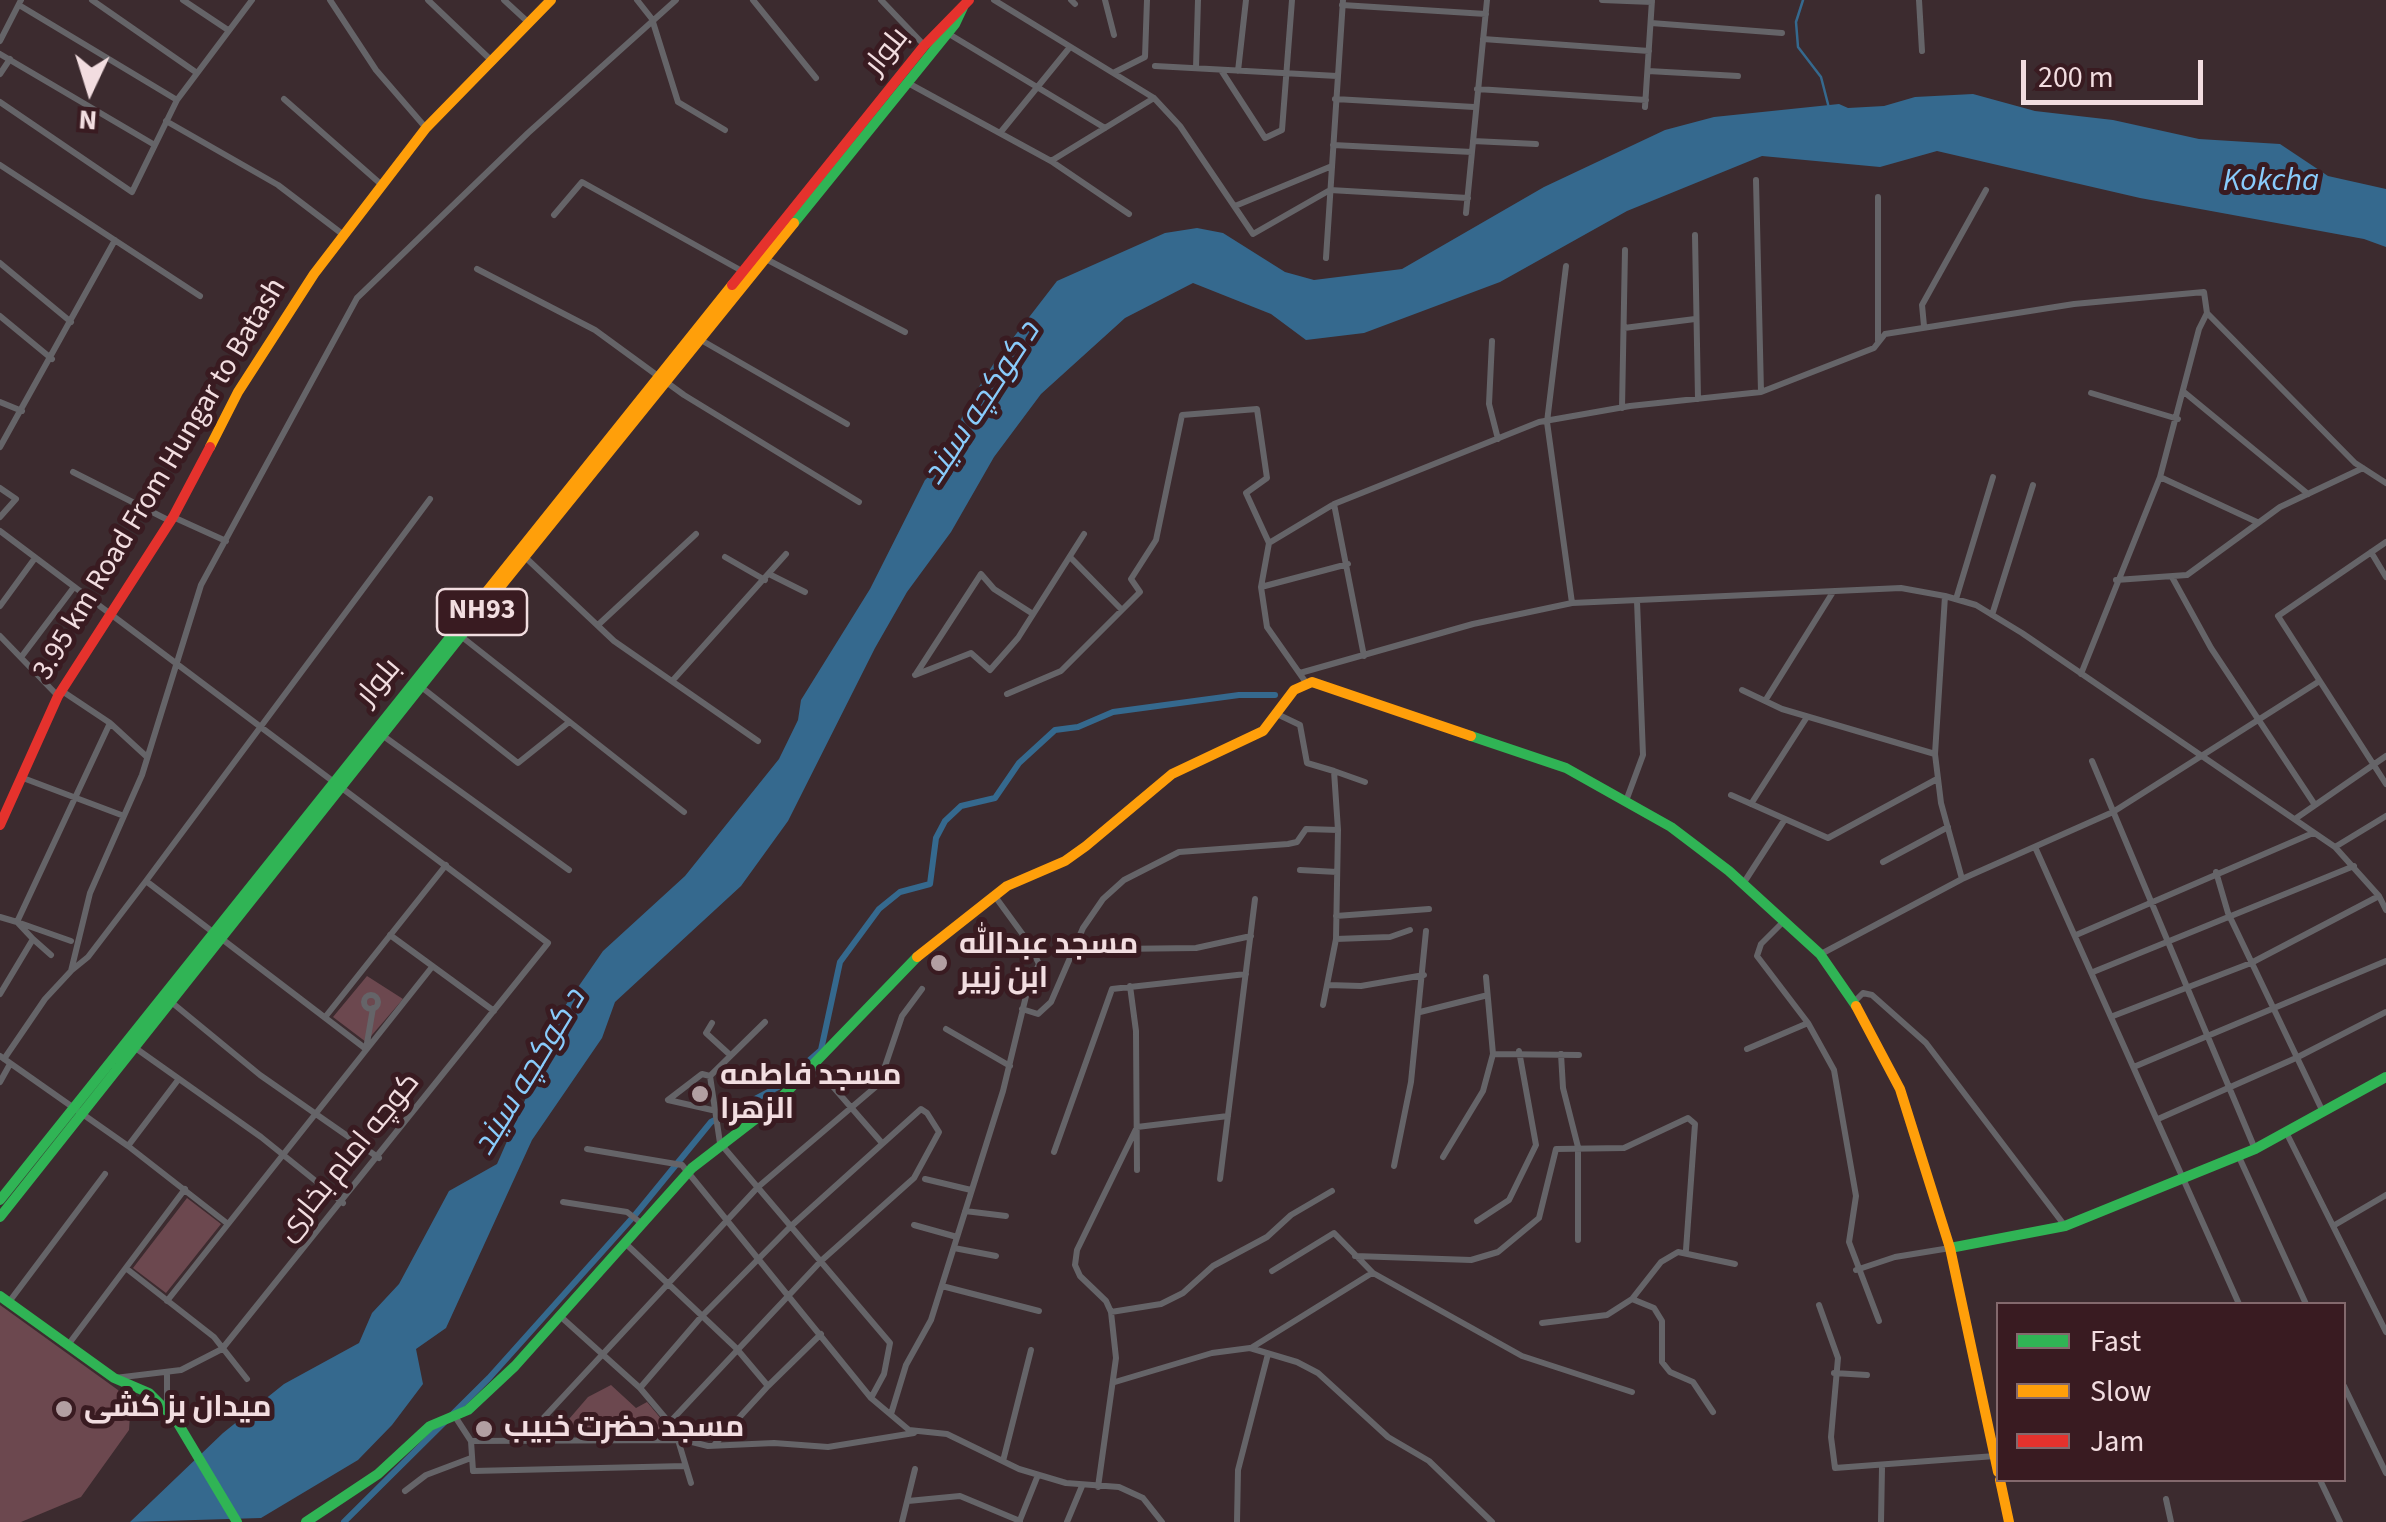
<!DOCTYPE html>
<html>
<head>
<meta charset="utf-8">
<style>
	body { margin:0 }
	#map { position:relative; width:2386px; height:1522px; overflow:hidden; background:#3c2b2f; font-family:"Source Sans 3",sans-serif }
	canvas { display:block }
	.legend { position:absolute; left:1996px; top:1302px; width:350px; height:180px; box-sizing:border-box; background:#391b21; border:2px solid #83696d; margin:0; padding:12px 18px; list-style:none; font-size:30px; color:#f2dde0 }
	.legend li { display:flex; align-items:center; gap:20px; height:50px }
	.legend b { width:50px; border:2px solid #83696d }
	.north { position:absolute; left:40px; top:40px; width:100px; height:100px; -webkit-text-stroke:8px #391b21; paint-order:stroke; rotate:184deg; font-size:28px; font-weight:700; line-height:40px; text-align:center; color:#f2dde0 }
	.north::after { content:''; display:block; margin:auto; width:35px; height:45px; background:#f2dde0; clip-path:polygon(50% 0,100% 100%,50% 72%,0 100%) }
	.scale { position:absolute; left:2021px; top:60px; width:182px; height:45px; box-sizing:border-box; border:5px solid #f2dde0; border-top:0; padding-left:12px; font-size:30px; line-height:35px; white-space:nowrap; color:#f2dde0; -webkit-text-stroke:8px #391b21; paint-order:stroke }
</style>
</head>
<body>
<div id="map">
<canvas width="2386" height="1522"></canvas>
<ul class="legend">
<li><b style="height:12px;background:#30b455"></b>Fast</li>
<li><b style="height:12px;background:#ff9f0a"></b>Slow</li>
<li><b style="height:12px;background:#e5322d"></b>Jam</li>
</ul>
<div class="north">N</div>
<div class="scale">200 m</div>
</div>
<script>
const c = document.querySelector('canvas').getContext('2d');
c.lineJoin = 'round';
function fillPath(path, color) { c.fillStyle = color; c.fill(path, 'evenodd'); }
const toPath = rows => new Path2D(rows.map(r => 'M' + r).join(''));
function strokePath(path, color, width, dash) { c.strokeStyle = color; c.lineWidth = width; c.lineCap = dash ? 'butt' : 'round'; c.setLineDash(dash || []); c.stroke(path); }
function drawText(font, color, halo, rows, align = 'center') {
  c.font = font + ' "Source Sans 3",Cairo,sans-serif'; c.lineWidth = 10; c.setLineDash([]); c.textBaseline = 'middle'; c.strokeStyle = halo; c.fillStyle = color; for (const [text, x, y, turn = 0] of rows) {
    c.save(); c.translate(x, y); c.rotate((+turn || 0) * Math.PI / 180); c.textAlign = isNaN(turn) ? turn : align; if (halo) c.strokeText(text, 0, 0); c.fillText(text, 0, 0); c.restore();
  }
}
fillPath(toPath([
	[367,976,403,999,366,1042,333,1017],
	[187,1198,221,1224,166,1293,133,1268],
	[0,1305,118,1390,130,1415,129,1430,81,1497,21,1522,0,1522],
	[611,1385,636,1408,647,1402,673,1433,563,1426,588,1397]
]), '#6c484f');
fillPath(toPath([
	[1973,94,2035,111,2113,120,2199,139,2280,144,2328,176,2386,189,2386,247,2364,239,2140,198,1937,151,1880,167,1762,156,1627,211,1500,282,1364,333,1306,340,1271,314,1193,283,1125,318,1041,394,994,457,951,532,907,592,875,648,788,821,741,886,615,1002,602,1038,532,1140,446,1328,416,1349,423,1384,392,1425,358,1460,261,1518,130,1522,223,1433,284,1384,359,1343,372,1313,399,1284,449,1191,497,1164,539,1068,545,1035,603,951,685,876,779,759,798,720,801,700,870,589,925,480,946,460,965,409,996,360,1057,281,1165,233,1197,228,1223,233,1285,272,1314,280,1402,269,1544,187,1665,130,1714,117,1839,104,1848,108,1884,106,1915,97]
]), '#35698e');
strokePath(toPath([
	[1803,0,1796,22,1798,47,1821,77,1829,108]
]), '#35698e', 2.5);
strokePath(toPath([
	[344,1522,489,1378,635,1215,711,1122,780,1086,821,1050,840,962,879,909,900,892,930,884,936,838,945,821,961,806,995,798,1019,763,1055,730,1078,727,1113,712,1239,695,1275,695]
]), '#35698e', 6);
strokePath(toPath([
	[92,0,197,73],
	[183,0,228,30],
	[330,0,376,70,426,128],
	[428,0,493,62],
	[504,0,529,23],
	[637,0,652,19,678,102,725,130],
	[753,0,816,78],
	[881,0,924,45],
	[994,0,1154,98,1180,126,1253,234,1330,190,1468,198],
	[1071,0,1075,4],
	[1105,0,1114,35],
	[1602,0,1652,2],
	[1919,0,1922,51],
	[19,5,177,100],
	[1342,5,1486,14],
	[1651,23,1782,33],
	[949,34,1105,128],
	[1483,39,1649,51],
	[0,41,21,0],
	[0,54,153,144],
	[1155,66,1337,76],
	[1196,68,1198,0],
	[1221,70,1265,138,1282,130,1292,0],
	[1238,71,1246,0],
	[1648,71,1738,76],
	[1115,72,1145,57,1147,0],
	[0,74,10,59],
	[908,83,1051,161,1129,214],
	[1477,89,1646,100],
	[284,99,383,186],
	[1335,99,1474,107],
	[0,102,132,192,177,100,252,0],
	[1645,107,1652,0],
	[166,121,278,185,345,236],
	[1000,133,1070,47],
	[1473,141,1536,144],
	[1333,145,1472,152],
	[1051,161,1154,98],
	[0,165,200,296],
	[1756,180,1761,392],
	[1235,206,1332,166],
	[1466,213,1487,0],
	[554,215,582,182,742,271],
	[1695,235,1698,399],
	[1326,258,1343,0],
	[766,259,905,332],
	[0,263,71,322],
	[1566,266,1547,422,1572,603],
	[477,269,595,330,684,395,859,502],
	[2207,313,2355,463,2386,483],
	[0,316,52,359],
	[1924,326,1922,305,1986,190],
	[1624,328,1695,319],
	[701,340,847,424],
	[1492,341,1489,404,1498,439],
	[1878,341,1878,197],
	[2184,392,2308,494],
	[2091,393,2178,419],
	[0,402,22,411],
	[1622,408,1625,250],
	[0,447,115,240],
	[73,472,170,521],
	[2160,477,2257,522],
	[0,488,16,499,0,517],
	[1334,504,1364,656],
	[173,517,226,541],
	[0,531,548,943,222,1349,181,1370,115,1378],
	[2386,542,2278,616,2386,784],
	[2371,552,2386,577],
	[525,557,614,641,758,741],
	[725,557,765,580],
	[1070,557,1121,609],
	[771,575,805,592],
	[2172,577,2211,648,2315,805],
	[2116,580,2187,575,2280,507,2363,468],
	[1261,587,1348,564],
	[1945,596,1935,754,1941,803,1962,879],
	[1956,599,1993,477],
	[0,606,35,558],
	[1992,615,2033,485],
	[598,625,696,534],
	[0,636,58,696],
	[462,637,684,812],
	[22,656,74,587],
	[1300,673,1473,624,1572,603,1901,588,1945,596,1976,605,2022,633,2335,847,2379,896,2386,910],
	[916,674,981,574,994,589,1033,614],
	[915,675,971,653,990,670,1018,638,1084,534],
	[674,679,786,554],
	[1307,684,1267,627,1261,587,1269,543,1334,504,1539,422,1630,406,1761,392,1874,348,1885,334,2074,304,2204,292,2207,313,2199,329,2160,477,2081,674],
	[420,686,518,763,568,723],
	[1742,690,1782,709,1935,754],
	[62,691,110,723,147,757],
	[1007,694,1061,671,1140,592,1131,579,1156,540,1182,415,1257,409,1267,478,1246,493,1269,543],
	[1765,701,1833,592],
	[382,735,569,870],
	[2092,761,2255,1149],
	[1334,771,1365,782],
	[23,778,124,816],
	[1731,795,1828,838,1937,779],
	[1626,801,1643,755,1637,601],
	[1751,804,1807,717],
	[2295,819,2386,756],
	[2035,847,2239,1304],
	[2335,847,2386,816],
	[1883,862,1948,827],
	[1300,870,1337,872],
	[2216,872,2228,913,2323,1112],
	[146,881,366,1049,373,1008],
	[1743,884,1785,819],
	[1336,916,1429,909],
	[0,917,17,922,33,939,0,994],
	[1784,921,1761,944,1757,956,1808,1023,1834,1070,1856,1196,1849,1242,1879,1321],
	[390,935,494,1011],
	[2076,935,2313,833],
	[33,939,51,955],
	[1336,939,1390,937,1410,930],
	[71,941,17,922,110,723],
	[1116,949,1196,948,1251,936],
	[1821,954,1962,879,2113,812,2318,682],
	[72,970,88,957,146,881,430,499],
	[2093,972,2354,866],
	[1328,985,1361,986,1424,975],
	[1130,986,1136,1031,1137,1170],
	'364 1002a7 7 0 1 1 14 0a7 7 0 1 1-14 0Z',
	[170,1001,260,1075,379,1158],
	[1854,1002,1863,993,1872,995,1926,1043,2065,1226],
	[1323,1005,1336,939,1338,830],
	[1022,1009,1038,1014,1051,1002,1083,928,1103,899,1124,880,1179,852,1288,844,1297,842,1306,829,1338,830,1334,771,1307,763,1300,725,1277,714],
	[1420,1012,1484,996],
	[326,1016,446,865],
	[2113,1016,2251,963,2379,896],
	[765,1022,710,1076,720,1143,890,1343,884,1374,871,1398],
	[712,1023,706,1033,729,1054],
	[946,1029,1010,1066],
	[134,1047,261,1137,343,1203],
	[1747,1049,1808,1023],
	[1493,1054,1579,1055],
	[1561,1054,1563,1088,1578,1147,1578,1240],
	[0,1056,128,1146,178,1080],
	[4,1059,45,999,71,971,90,893,142,775,201,585,357,298,528,133,676,0],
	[815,1066,882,1143],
	[2136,1066,2386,961],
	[710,1076,702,1074,668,1100,712,1110],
	[0,1082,10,1064],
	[2158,1119,2296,1058,2386,1012],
	[2286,1132,2386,1332],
	[128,1146,228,1224],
	[587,1149,682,1165,871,1398,909,1430,947,1434,1019,1469,1066,1483,1119,1487,1143,1498,1162,1522],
	[1054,1152,1112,989,1246,974],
	[1443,1157,1483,1091,1493,1054,1486,977],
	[2239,1157,2306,1304],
	[1394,1166,1411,1082,1426,931],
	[925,1179,971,1190],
	[1220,1179,1255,899],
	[563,1202,627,1212,641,1223],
	[965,1211,1006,1216],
	[1477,1221,1509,1200,1536,1145,1519,1051],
	[914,1225,957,1237],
	[2333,1226,2386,1195],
	[625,1243,736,1348,768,1386,821,1334],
	[954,1248,996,1256],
	[1355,1256,1471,1260,1498,1252,1539,1218,1556,1149,1624,1148,1688,1118,1695,1124,1686,1250],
	[127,1269,214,1337,247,1379],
	[1856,1270,1895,1257,1950,1248],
	[1272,1271,1334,1233,1373,1273,1522,1356,1632,1392],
	[942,1286,1039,1311],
	[1632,1299,1654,1308,1662,1321,1662,1362,1670,1372,1693,1382,1713,1412],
	[167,1301,432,967],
	[9,1302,105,1174],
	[1819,1305,1838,1358,1831,1437,1835,1468,1995,1456],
	[1111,1312,1161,1304,1183,1293,1213,1266,1267,1237,1291,1215,1332,1191],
	[560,1316,640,1388,684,1440,708,1446,774,1443,828,1447,914,1433],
	[1542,1323,1607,1315,1632,1299,1661,1262,1678,1252,1735,1264],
	[68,1345,185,1189],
	[1251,1348,1372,1273],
	[1834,1373,1867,1375],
	[167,1374,167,1410],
	[1115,1382,1212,1353,1250,1348,1297,1362,1318,1373,1388,1437,1429,1461,1492,1522],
	[2344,1386,2386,1473],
	[640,1388,701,1317,790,1227,921,1109,927,1113,939,1132,914,1178,821,1261,669,1423],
	[891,1414,906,1365,931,1320,1003,1091,1027,992,1039,964,1029,943,994,895],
	[456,1418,471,1441,473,1471,685,1466],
	[536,1426,758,1187,879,1084,902,1016,922,989],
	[678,1440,691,1483],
	[471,1441,684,1440],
	[715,1444,768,1386],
	[1003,1461,1031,1350],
	[2320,1480,2340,1522],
	[1098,1487,1116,1358,1111,1312,1106,1301,1080,1276,1075,1265,1077,1250,1137,1127,1228,1116],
	[405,1491,426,1475,471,1458],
	[2166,1499,2171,1522],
	[908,1501,960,1496,1020,1521],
	[1020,1520,1038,1475],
	[902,1522,915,1469],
	[1067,1522,1082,1486],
	[1237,1522,1238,1470,1268,1354],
	[1881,1522,1882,1468]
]), '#656468', 6);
strokePath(toPath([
	[794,223,955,24,963,7],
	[1471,736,1566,768,1671,827,1729,871,1820,954,1856,1006],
	[0,1200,483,596],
	[0,1217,496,592],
	[1950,1248,2065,1226,2255,1149,2386,1077],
	[0,1296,114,1378,149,1393,176,1420,237,1522],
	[306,1522,378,1474,430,1426,468,1410,515,1366,692,1168,775,1104,917,957]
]), '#30b455', 10);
strokePath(toPath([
	[210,447,238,392,314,274,426,128,551,0],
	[496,592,794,223],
	[483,596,732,285],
	[917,957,1007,886,1065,861,1086,846,1172,774,1263,731,1294,690,1312,682,1471,736],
	[1856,1006,1900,1089,1950,1248,1998,1472],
	[2000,1480,2009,1522]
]), '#ff9f0a', 10);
strokePath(toPath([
	[732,285,924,46,969,0],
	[0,825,58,696,173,517,210,447]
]), '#e5322d', 10);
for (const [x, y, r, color] of [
	[939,963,10,"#b29fa2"],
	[700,1094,10,"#b29fa2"],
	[64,1409,10,"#b29fa2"],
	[484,1429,10,"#b29fa2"]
]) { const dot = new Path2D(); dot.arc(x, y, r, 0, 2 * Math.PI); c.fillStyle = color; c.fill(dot); strokePath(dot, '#391b21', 4); }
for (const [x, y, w] of [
	[482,612,90]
]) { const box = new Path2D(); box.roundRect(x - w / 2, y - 23, w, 46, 8); c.fillStyle = '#391b21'; c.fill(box); strokePath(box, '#f2dde0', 2.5); }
drawText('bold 28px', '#f2dde0', null, [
	["NH93",482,612]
]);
drawText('30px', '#f2dde0', '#391b21', [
	["بلوار",888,52,-51],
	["3.95 km Road From Hungar to Batash",161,480,-59],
	["بلوار",380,683,-50],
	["کوچه امام بخاری",350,1158,-51]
]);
drawText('bold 30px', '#f2dde0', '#391b21', [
	["مسجد عبدالله",959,946],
	["ابن زبیر",959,980],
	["مسجد فاطمه",720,1077],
	["الزهرا",720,1111],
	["میدان بز کشی",84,1409],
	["مسجد حضرت خبیب",504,1429]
], 'left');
drawText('italic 32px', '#89cbfb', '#391b21', [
	["Kokcha",2271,183],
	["د کوکچه سیند",983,404,-57],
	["د کوکچه سیند",531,1073,-59]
]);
</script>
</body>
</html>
